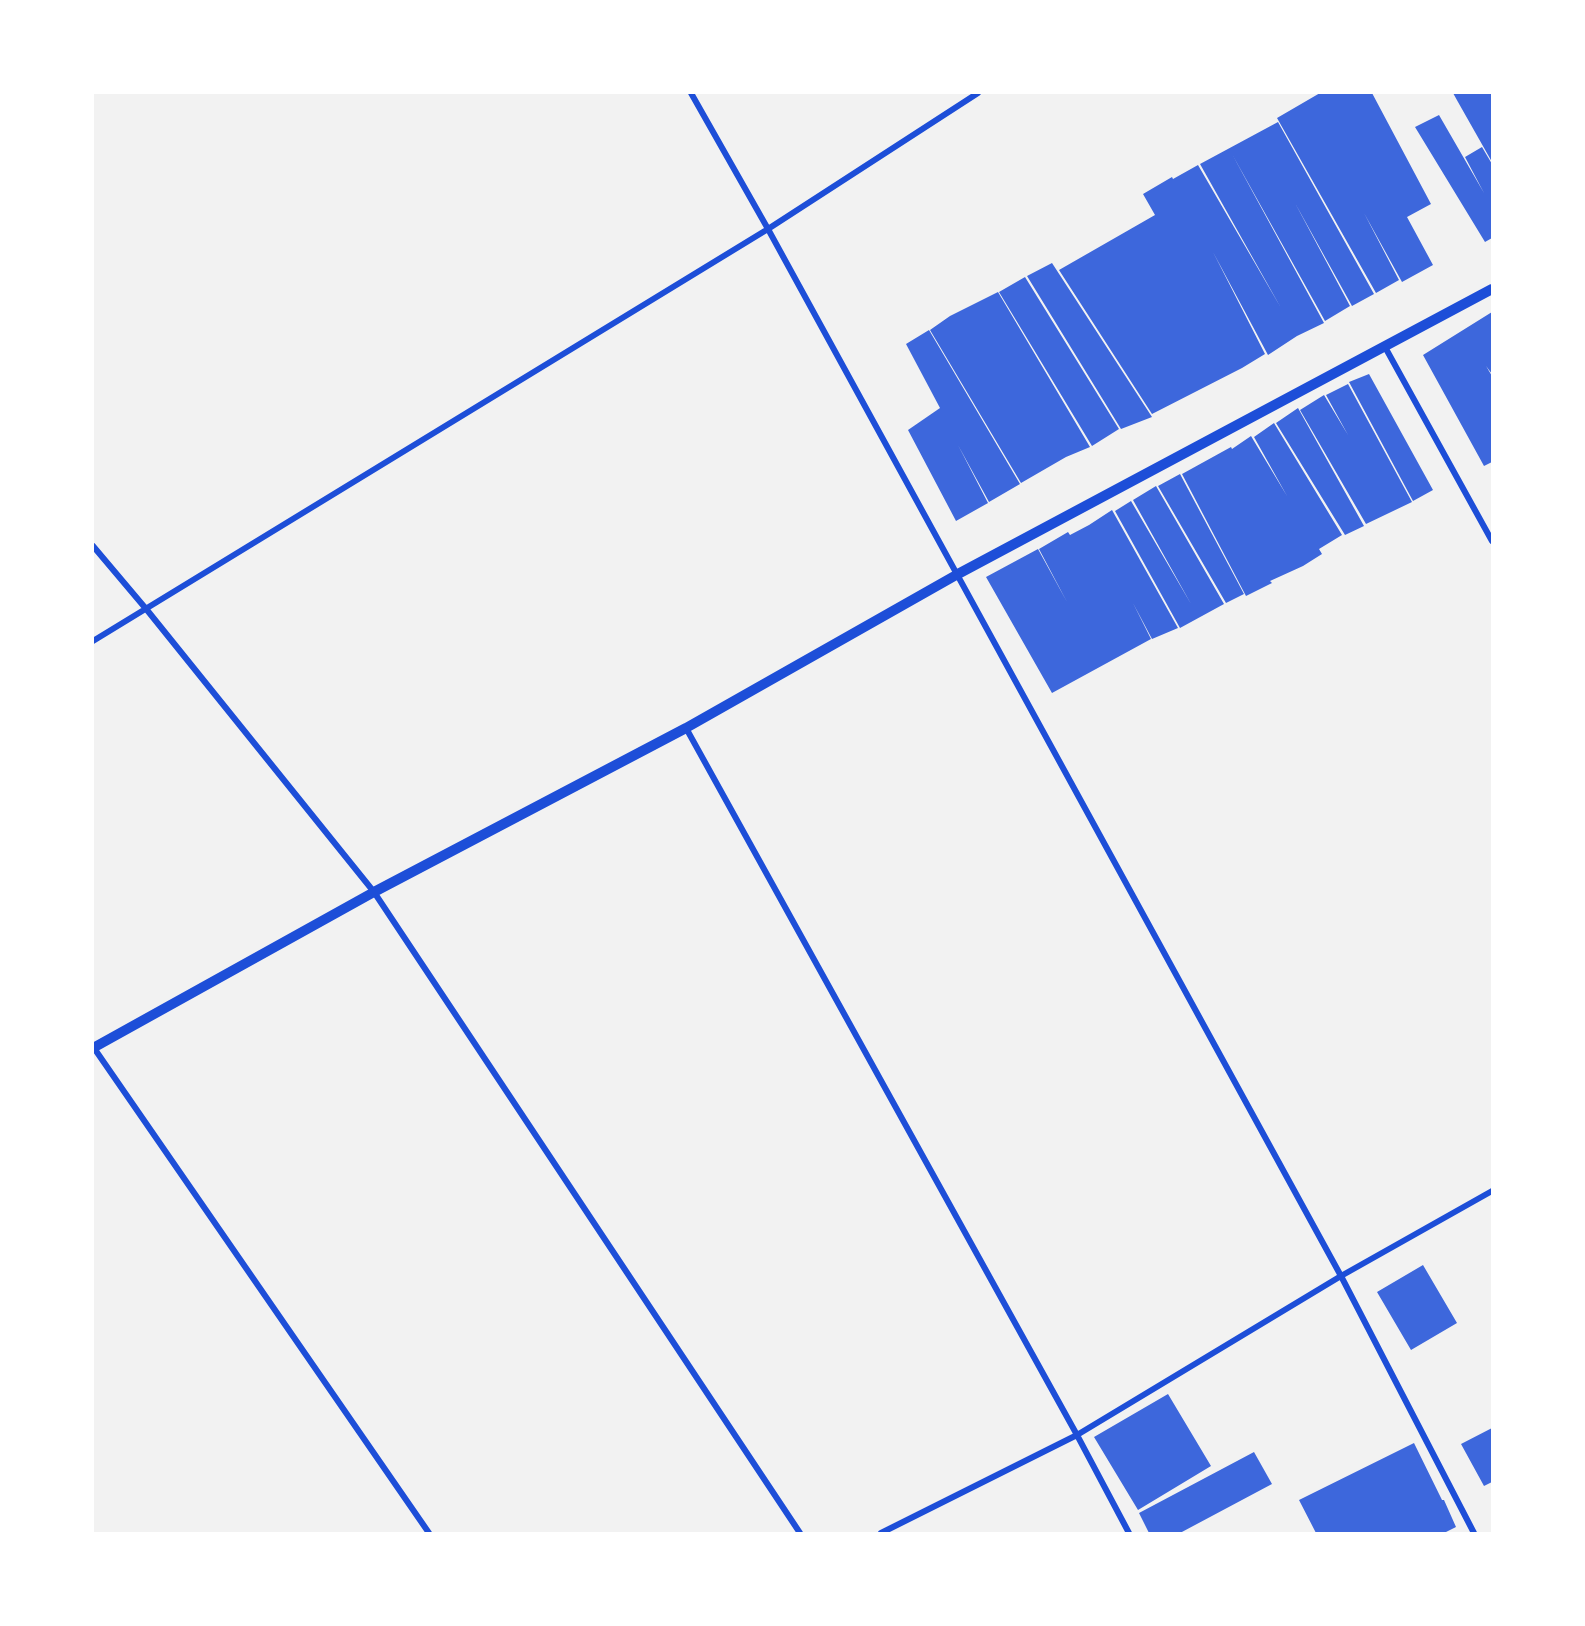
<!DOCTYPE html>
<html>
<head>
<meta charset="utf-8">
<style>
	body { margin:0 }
	#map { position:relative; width:1585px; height:1626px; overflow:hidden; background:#f2f2f2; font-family:"Libre Baskerville",serif }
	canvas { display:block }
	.frame { position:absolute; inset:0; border:94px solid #fff; pointer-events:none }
</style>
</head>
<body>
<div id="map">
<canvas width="1585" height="1626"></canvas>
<div class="frame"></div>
</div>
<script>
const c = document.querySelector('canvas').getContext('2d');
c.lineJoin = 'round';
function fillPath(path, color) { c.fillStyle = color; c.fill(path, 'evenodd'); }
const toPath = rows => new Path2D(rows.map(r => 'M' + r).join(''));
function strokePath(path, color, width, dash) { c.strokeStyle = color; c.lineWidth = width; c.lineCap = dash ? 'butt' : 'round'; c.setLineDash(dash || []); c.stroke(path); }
fillPath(toPath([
	[1320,93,1372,93,1431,204,1407,217,1433,265,1402,282,1364,213,1399,280,1376,293,1277,118],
	[1453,93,1492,93,1492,162,1458,102],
	[1439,115,1484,193,1465,157,1482,147,1492,164,1492,238,1485,242,1415,127],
	[1278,122,1374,294,1352,306,1295,203,1350,306,1325,321,1232,154,1324,323,1297,336,1268,355,1213,252,1265,354,1242,368,1152,414,1059,270,1155,215,1143,194,1172,177,1173,179,1198,165,1281,308,1200,164],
	[1052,263,1152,417,1121,429,1027,276],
	[1025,277,1119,429,1092,446,999,292],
	[998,292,1090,447,1066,457,1021,483,930,330,950,316],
	[1492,312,1492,374,1486,366,1492,376,1492,462,1484,466,1423,355],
	[929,330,1020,484,989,502,958,445,988,503,956,521,908,430,940,408,906,344],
	[1369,374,1433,490,1413,501,1349,382],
	[1348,384,1412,502,1366,524,1300,410,1324,395,1348,435,1326,395],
	[1298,408,1364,526,1345,535,1276,423],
	[1274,423,1342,535,1319,549,1322,554,1303,566,1270,581,1272,583,1246,596,1182,474,1231,447,1232,449,1251,436,1287,496,1254,437],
	[1180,474,1244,594,1226,603,1158,486],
	[1156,486,1224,604,1180,628,1115,511,1131,501,1191,604,1133,500],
	[1112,510,1178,628,1152,639,1133,603,1151,639,1052,693,986,577,1038,549,1067,602,1039,549,1068,532,1070,535,1089,525],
	[1423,1265,1457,1323,1411,1350,1377,1292],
	[1168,1394,1211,1466,1138,1510,1094,1437],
	[1492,1428,1492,1482,1484,1486,1461,1444],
	[1414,1443,1442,1500,1444,1500,1456,1527,1444,1533,1316,1533,1299,1500],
	[1254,1452,1272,1484,1180,1533,1149,1533,1139,1513]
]), '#3d67dc');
strokePath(toPath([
	[691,93,768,229,1341,1276,1474,1533],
	[1385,347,1492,541],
	[93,546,147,610,374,892,800,1533],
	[93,641,768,229,978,93],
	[686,728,1077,1435,1129,1533],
	[94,1048,429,1533],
	[881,1533,1077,1435,1341,1276,1492,1191]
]), '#1d4ed8', 6);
strokePath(toPath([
	[93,1048,374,892,686,728,958,574,1492,289]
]), '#1d4ed8', 10);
</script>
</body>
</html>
